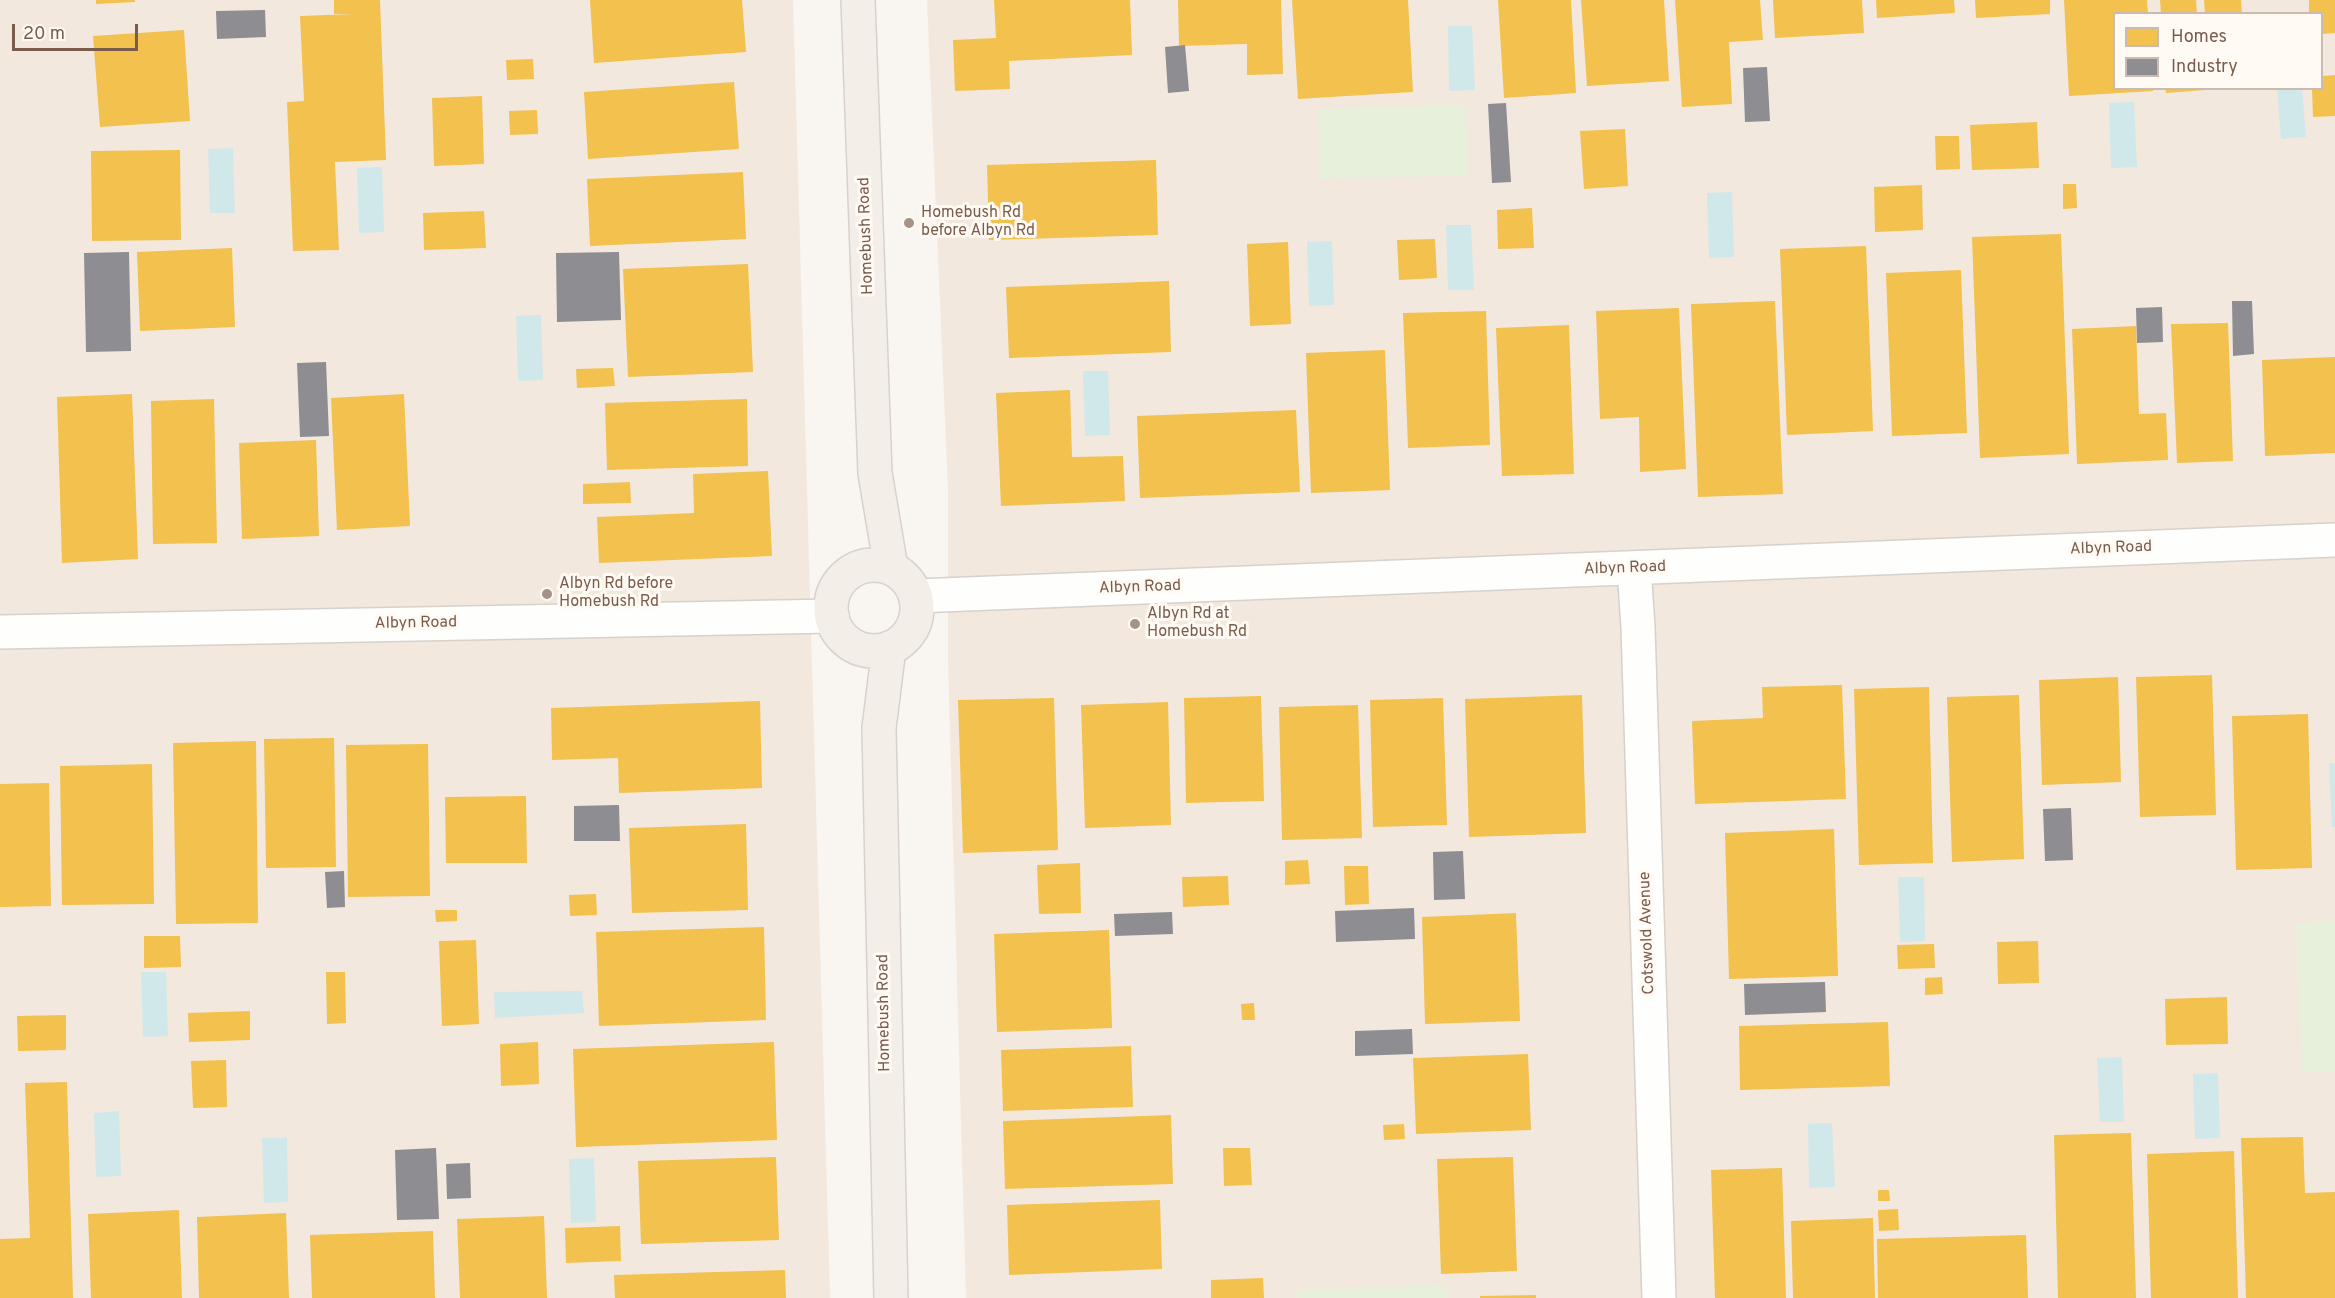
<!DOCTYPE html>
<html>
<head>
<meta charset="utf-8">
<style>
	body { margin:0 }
	#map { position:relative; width:2335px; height:1298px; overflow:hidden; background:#f9f5f0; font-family:Overpass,sans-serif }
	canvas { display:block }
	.legend { position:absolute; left:2113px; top:12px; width:210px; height:78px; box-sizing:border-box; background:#fffaf3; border:2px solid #cabbb1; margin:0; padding:8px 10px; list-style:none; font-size:18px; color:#7a5c4d }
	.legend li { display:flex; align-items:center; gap:12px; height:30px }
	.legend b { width:30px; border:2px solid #cabbb1 }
	.scale { position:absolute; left:12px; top:24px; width:126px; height:27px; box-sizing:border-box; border:3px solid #7a5c4d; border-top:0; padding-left:8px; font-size:18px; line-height:21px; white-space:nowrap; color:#7a5c4d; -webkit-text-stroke:4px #fffaf3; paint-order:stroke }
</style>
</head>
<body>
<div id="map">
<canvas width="2335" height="1298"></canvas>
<ul class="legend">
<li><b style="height:16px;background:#f2c14e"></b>Homes</li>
<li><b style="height:16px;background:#8d8d92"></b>Industry</li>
</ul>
<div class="scale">20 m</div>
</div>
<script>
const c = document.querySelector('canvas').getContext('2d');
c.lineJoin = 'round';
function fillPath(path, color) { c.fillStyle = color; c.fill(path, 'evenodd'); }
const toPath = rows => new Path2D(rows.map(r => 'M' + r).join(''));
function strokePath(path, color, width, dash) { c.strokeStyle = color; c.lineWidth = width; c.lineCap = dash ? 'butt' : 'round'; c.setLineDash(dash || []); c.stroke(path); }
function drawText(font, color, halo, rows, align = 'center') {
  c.font = font + ' Overpass,sans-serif'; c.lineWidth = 6; c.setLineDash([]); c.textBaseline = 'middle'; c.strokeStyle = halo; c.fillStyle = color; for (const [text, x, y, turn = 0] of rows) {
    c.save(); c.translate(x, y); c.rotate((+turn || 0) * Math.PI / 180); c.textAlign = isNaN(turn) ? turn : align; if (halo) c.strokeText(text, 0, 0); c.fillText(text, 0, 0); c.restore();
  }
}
fillPath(toPath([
	[0,0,793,0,830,1298,0,1298],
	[927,0,2335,0,2335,1298,966,1298,948,662,948,489],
	[2114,14,2322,14,2322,88,2114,88]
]), '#f2e8de');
fillPath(toPath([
	[1466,105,1468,175,1320,179,1318,109],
	[2335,921,2335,1071,2302,1072,2296,923],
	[1447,1285,1447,1298,1297,1298,1297,1290]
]), '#e7f0db');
fillPath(toPath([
	[1448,26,1472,26,1475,90,1449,91],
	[2277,89,2302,89,2306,137,2281,139],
	[2134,102,2137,167,2111,168,2109,103],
	[233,148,235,213,210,213,208,149],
	[382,167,384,232,359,233,357,168],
	[1732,192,1734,257,1709,258,1707,193],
	[1446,225,1471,225,1474,290,1448,290],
	[1332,241,1334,305,1309,306,1307,242],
	[541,315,543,380,518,381,516,316],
	[1083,371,1108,371,1110,435,1085,436],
	[2329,763,2335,763,2335,827,2332,827],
	[1898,877,1924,877,1925,941,1900,942],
	[141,972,166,972,168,1036,143,1037],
	[582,991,584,1013,495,1018,494,992],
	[2122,1057,2124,1122,2100,1122,2097,1058],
	[2218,1073,2220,1138,2195,1139,2193,1074],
	[119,1111,121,1176,96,1177,94,1113],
	[1832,1123,1835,1187,1809,1188,1808,1124],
	[262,1138,287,1138,288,1202,264,1203],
	[594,1158,596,1222,571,1223,569,1159]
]), '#d0e8ea');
fillPath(toPath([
	[96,0,135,0,135,2,96,4],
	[334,0,380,0,386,160,335,162,339,250,293,251,287,102,304,101,300,16,354,14,334,14],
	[590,0,742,0,746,52,594,63],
	[994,0,1130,0,1132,55,1009,61,1010,89,955,91,953,40,996,38],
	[1178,0,1281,0,1283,74,1247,75,1247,44,1179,46],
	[1292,0,1408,0,1413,92,1298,99],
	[1498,0,1571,0,1576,93,1504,98],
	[1581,0,1664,0,1669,81,1587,86],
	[1675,0,1760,0,1763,40,1729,42,1732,104,1682,107],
	[1773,0,1862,0,1864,33,1775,38],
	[1876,0,1954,0,1955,13,1877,18],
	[1975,0,2050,0,2050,14,1976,18],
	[2064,0,2147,0,2148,14,2114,14,2114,88,2153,88,2153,91,2069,96],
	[2160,0,2196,0,2197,14,2161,14],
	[2204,0,2241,0,2242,14,2205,14],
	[2309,0,2335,0,2335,33,2322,34,2322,14,2309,14],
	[184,30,190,121,100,127,93,36],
	[533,59,534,79,507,80,506,60],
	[2335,75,2335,116,2313,117,2312,88,2322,88,2322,76],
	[734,82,739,149,588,159,584,92],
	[2165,88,2205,88,2205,90,2166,93],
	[482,96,484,164,434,166,432,98],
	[537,110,538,134,510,135,509,111],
	[2037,122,2039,168,1972,170,1970,125],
	[1625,129,1628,186,1584,189,1580,131],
	[1935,136,1959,136,1960,169,1936,170],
	[180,150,181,240,92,241,91,151],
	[1156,160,1158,235,989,240,987,165],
	[743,172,746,239,590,246,587,179],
	[2063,184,2076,184,2077,208,2063,209],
	[1922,185,1923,230,1875,232,1874,187],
	[1532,208,1534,248,1498,249,1497,210],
	[484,211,486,248,424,250,423,213],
	[2061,234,2069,454,1980,458,1972,237],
	[1435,239,1437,278,1399,280,1397,240],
	[1288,242,1291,324,1250,326,1247,244],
	[1866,246,1873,431,1787,435,1780,249],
	[232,248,235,327,140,331,137,252],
	[748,264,753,372,628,377,623,269],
	[1961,270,1967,433,1892,436,1886,273],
	[1169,281,1171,352,1009,358,1006,287],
	[1775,301,1783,494,1698,497,1691,304],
	[1679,308,1686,469,1640,472,1639,417,1600,419,1596,311],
	[1486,311,1490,445,1408,448,1403,313],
	[2228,323,2233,461,2177,463,2171,324],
	[1569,325,1574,474,1502,476,1496,328],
	[2136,326,2139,414,2166,413,2168,460,2077,464,2072,329],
	[1385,350,1390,490,1311,493,1306,353],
	[2335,357,2335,453,2265,456,2262,360],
	[613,368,615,386,577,388,576,369],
	[1070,390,1072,457,1123,456,1125,501,1001,506,996,393],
	[132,394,138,559,62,563,57,397],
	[404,394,410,526,337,530,331,398],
	[214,399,217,543,153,544,151,401],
	[747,399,748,466,607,470,605,403],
	[1296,410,1300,492,1140,498,1137,416],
	[316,440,319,536,242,539,239,443],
	[768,471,772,556,599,563,597,517,694,513,693,474],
	[630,482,631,503,583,504,583,484],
	[2212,675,2216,815,2140,817,2136,677],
	[2118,677,2121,782,2042,785,2039,680],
	[1842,685,1846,799,1695,804,1692,721,1763,718,1762,687],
	[1929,687,1933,863,1859,865,1854,689],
	[1582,695,1586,833,1469,837,1465,699],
	[2019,695,2024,859,1952,862,1947,697],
	[1261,696,1264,801,1186,803,1184,698],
	[1054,698,1058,850,963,853,958,700],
	[1443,698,1447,825,1373,827,1370,700],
	[760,701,762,788,619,793,618,758,552,760,551,708],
	[1168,702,1171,825,1085,828,1081,705],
	[1358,705,1362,838,1282,840,1279,707],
	[2308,714,2312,868,2236,870,2232,716],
	[334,738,336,867,266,868,264,739],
	[256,741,258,923,176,924,173,743],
	[428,744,430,896,348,897,346,745],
	[152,764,154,904,62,905,60,766],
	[49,783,51,906,0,907,0,784],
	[526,796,527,863,446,863,445,797],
	[746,824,748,910,632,913,629,828],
	[1834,829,1838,976,1729,979,1725,833],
	[1308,860,1310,884,1285,885,1285,861],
	[1080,863,1081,913,1039,914,1037,865],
	[1344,866,1368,866,1369,904,1345,905],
	[1228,876,1229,905,1183,907,1182,877],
	[596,894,597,915,570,916,569,895],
	[435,910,457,910,457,921,436,922],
	[1516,913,1520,1021,1425,1024,1422,917],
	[764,927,766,1020,599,1026,596,932],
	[1109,930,1112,1028,997,1032,994,934],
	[144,936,180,936,181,967,144,968],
	[476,940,479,1024,442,1026,439,941],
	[2038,941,2039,983,1998,984,1997,942],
	[1934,944,1935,968,1898,969,1897,945],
	[326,972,345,972,346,1023,327,1024],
	[1942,977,1943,994,1925,995,1925,978],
	[2227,997,2228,1044,2166,1045,2165,999],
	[1254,1003,1255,1020,1242,1020,1241,1004],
	[250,1011,250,1040,189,1042,188,1013],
	[66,1015,66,1050,18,1051,17,1016],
	[1888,1022,1890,1086,1740,1090,1739,1026],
	[538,1042,539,1084,501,1086,500,1044],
	[774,1042,777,1140,576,1147,573,1049],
	[1131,1046,1133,1107,1003,1111,1001,1050],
	[1528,1054,1531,1130,1416,1134,1413,1058],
	[226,1060,227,1107,193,1108,191,1061],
	[67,1082,73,1298,0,1298,0,1239,30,1238,25,1083],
	[1171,1115,1173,1184,1005,1189,1003,1121],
	[1404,1124,1405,1139,1384,1140,1383,1125],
	[2131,1133,2136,1298,2058,1298,2054,1135],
	[2303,1137,2305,1193,2335,1192,2335,1298,2246,1298,2241,1138],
	[1223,1148,1250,1148,1252,1185,1224,1186],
	[2234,1151,2238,1298,2151,1298,2147,1154],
	[776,1157,779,1240,641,1244,638,1161],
	[1513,1157,1517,1271,1441,1274,1437,1159],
	[1782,1168,1786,1298,1715,1298,1711,1170],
	[1878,1190,1889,1190,1890,1201,1878,1201],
	[1160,1200,1162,1269,1009,1275,1007,1205],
	[1898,1209,1899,1230,1879,1231,1878,1210],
	[179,1210,182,1298,91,1298,88,1214],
	[286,1213,289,1298,199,1298,197,1217],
	[544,1216,547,1298,460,1298,457,1219],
	[1873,1218,1875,1298,1793,1298,1791,1221],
	[620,1226,621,1261,566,1263,565,1228],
	[433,1231,435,1298,312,1298,310,1235],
	[2026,1235,2028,1298,1878,1298,1877,1239],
	[785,1270,786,1298,615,1298,614,1275],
	[1263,1278,1264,1298,1211,1298,1211,1280],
	[1536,1295,1536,1298,1480,1298,1480,1296]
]), '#f2c14e');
fillPath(toPath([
	[265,10,266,37,217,39,216,11],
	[1185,45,1189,91,1168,93,1165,47],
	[1767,67,1770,121,1745,122,1743,68],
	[1506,103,1511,182,1492,183,1488,104],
	[129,252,131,351,86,352,84,253],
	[619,252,621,320,557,322,556,253],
	[2232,301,2252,301,2254,354,2233,356],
	[2162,307,2163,342,2137,343,2136,308],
	[326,362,329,436,300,437,297,363],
	[619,805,620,841,574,841,574,806],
	[2071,808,2073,860,2045,861,2043,809],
	[1463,851,1465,899,1434,900,1433,852],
	[344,871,345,907,327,908,325,872],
	[1414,908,1415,939,1336,942,1335,911],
	[1172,912,1173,934,1115,936,1114,914],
	[1825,982,1826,1012,1745,1015,1744,984],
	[1412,1029,1413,1054,1355,1056,1355,1031],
	[436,1148,439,1219,397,1220,395,1150],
	[470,1163,471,1198,447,1199,446,1164]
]), '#8d8d92');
const minor = toPath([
	[1634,568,1638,627,1659,1298],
	[916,596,2335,540],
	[0,632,832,616]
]);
const major = toPath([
	[858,0,875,473,891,568],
	'831 608a43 43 0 1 1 86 0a43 43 0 1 1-86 0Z',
	[889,648,879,728,891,1298]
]);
strokePath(minor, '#d7d1cb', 36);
strokePath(major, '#dad1cc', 36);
strokePath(minor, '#fefefd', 33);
strokePath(major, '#f3eee8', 33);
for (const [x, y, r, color] of [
	[909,223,6,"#a69286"],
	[547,594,6,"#a69286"],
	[1135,624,6,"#a69286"]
]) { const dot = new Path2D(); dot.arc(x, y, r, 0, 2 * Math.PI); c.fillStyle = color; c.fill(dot); strokePath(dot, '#fffaf3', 2); }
drawText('16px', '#7a5c4d', '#fffaf3', [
	["Homebush Rd",921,214],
	["before Albyn Rd",921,232],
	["Albyn Rd before",559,585],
	["Homebush Rd",559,603],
	["Albyn Rd at",1147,615],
	["Homebush Rd",1147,633]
], 'left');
drawText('16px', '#7a5c4d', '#fffaf3', [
	["Homebush Road",867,236,-92],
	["Albyn Road",2111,549,-2],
	["Albyn Road",1625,569,-2],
	["Albyn Road",1140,588,-2],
	["Albyn Road",416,624,-1],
	["Cotswold Avenue",1648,933,-92],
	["Homebush Road",885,1013,-91]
]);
</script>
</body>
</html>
